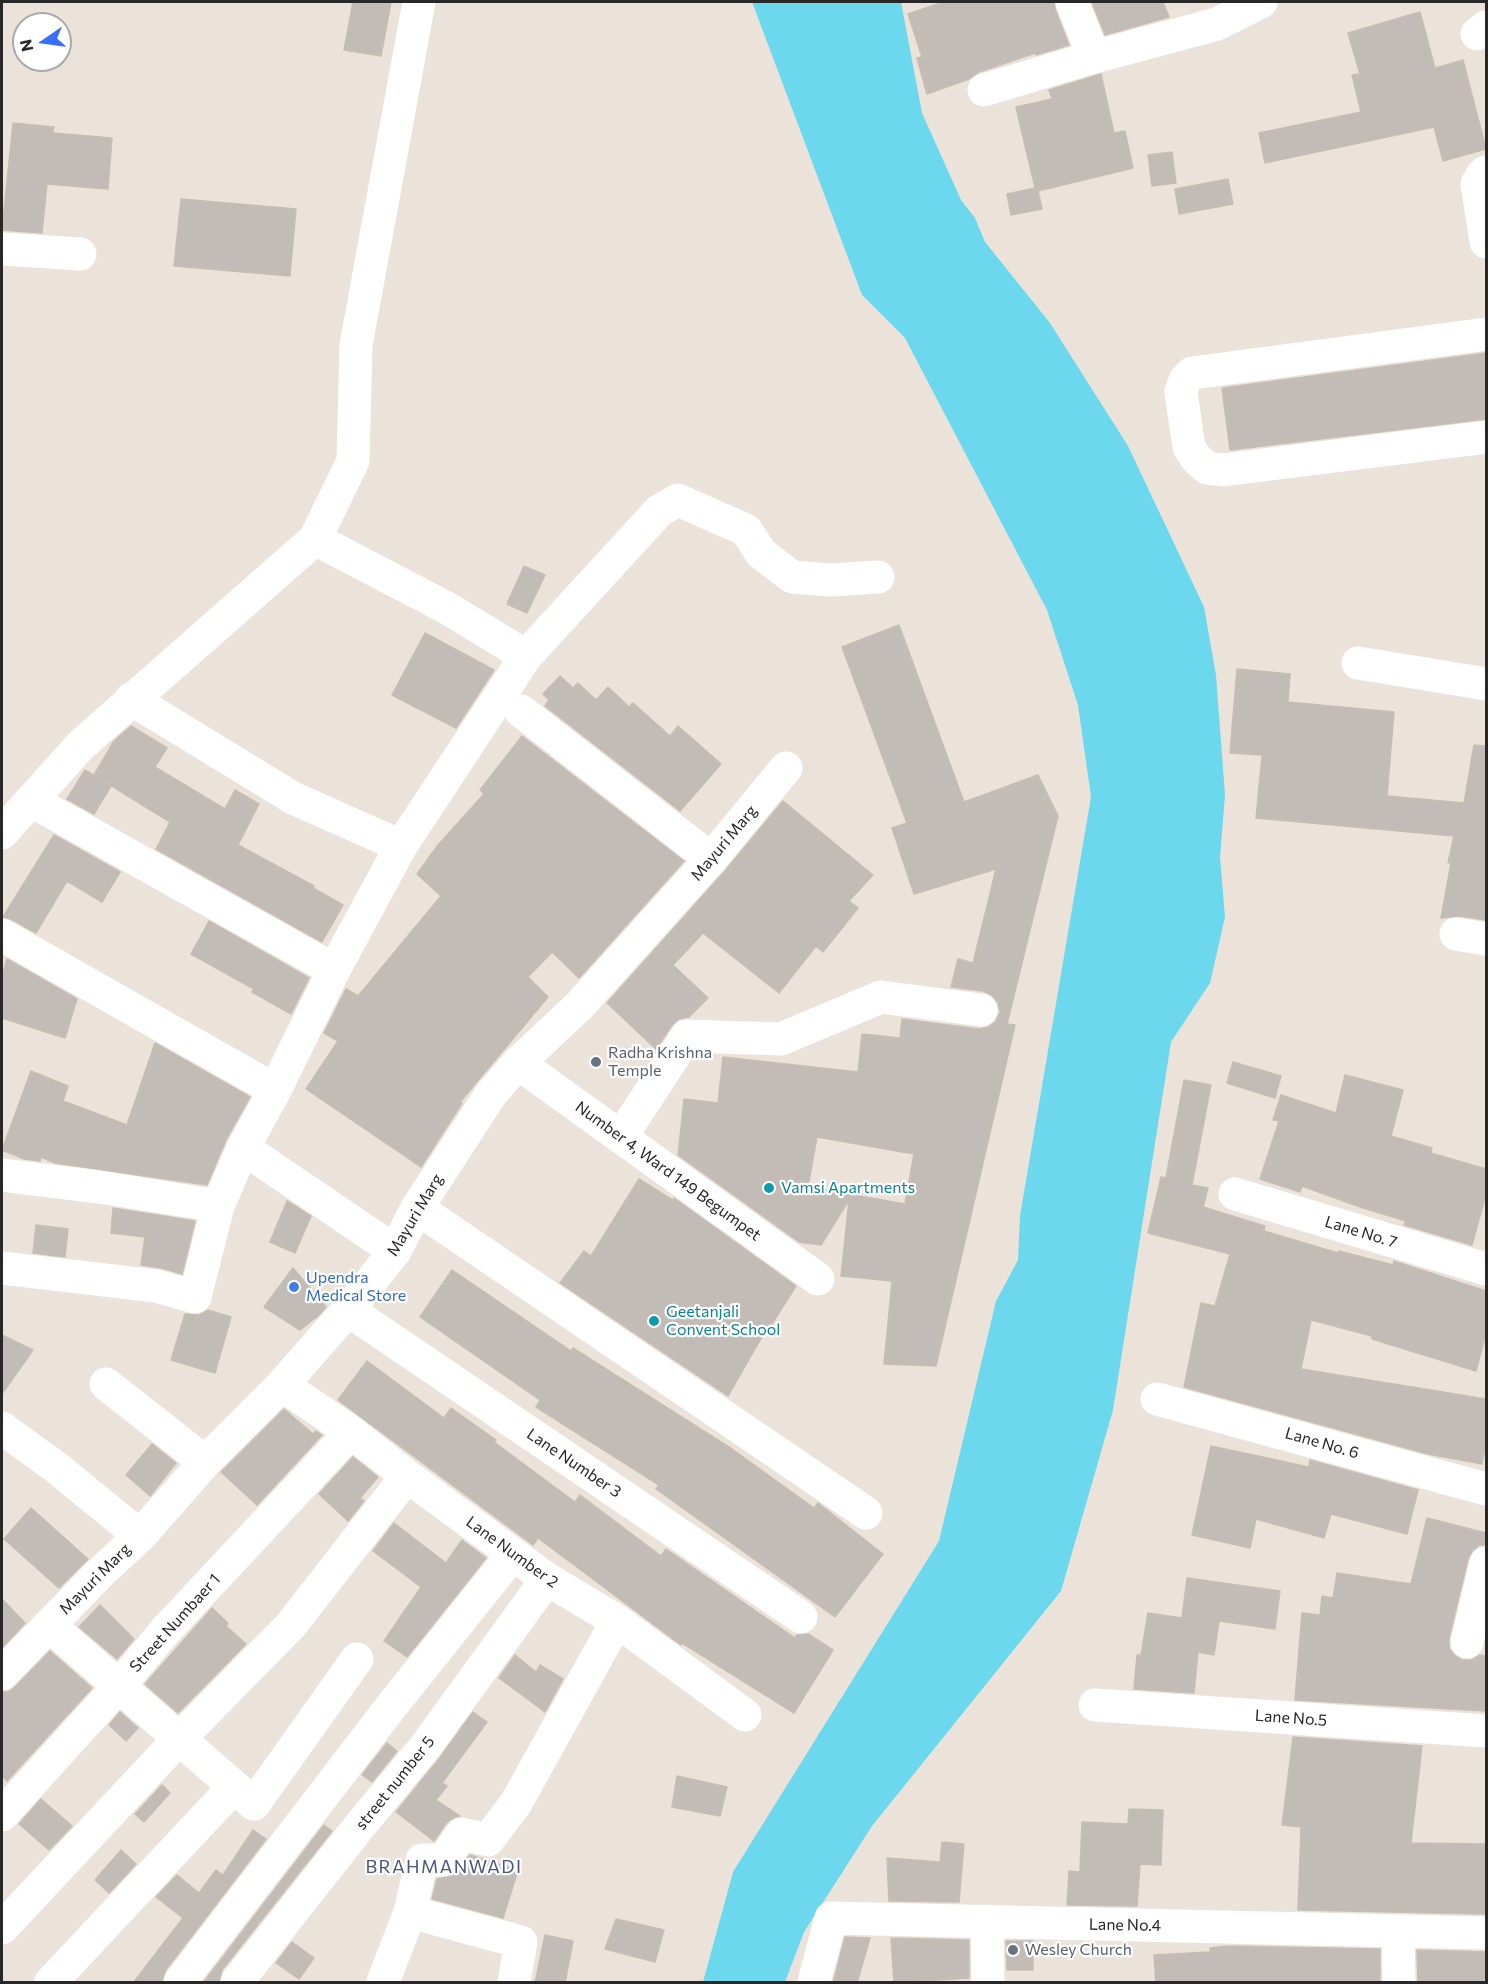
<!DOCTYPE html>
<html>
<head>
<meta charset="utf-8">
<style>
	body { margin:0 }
	#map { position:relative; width:1488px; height:1984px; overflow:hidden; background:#ebe2d9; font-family:Commissioner,sans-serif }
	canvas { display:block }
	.frame { position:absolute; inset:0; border:3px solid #282828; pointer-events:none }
	.north { position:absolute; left:12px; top:12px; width:60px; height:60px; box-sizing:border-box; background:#fff; border:2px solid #a9a9a9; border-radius:50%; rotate:257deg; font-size:16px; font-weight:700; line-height:24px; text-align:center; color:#282828 }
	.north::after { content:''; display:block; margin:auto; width:21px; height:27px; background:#376efa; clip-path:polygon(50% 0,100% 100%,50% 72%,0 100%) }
</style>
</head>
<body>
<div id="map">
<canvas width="1488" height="1984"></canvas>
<div class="frame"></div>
<div class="north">N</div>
</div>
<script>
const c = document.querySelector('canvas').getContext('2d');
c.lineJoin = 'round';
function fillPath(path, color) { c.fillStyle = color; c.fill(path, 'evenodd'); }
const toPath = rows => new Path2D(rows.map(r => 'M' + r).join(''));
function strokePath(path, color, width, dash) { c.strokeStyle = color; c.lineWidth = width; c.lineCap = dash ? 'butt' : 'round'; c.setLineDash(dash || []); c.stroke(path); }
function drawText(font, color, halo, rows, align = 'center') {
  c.font = font + ' Commissioner,sans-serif'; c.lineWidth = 4.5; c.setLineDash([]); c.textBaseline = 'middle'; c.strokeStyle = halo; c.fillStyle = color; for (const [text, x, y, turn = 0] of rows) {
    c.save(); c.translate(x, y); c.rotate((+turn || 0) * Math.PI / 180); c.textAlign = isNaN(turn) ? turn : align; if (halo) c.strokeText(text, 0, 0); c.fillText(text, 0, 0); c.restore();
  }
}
fillPath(toPath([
	[752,2,901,2,922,113,961,200,975,218,985,242,1050,323,1128,446,1204,607,1216,675,1225,795,1220,857,1225,917,1210,983,1171,1042,1113,1410,1061,1591,872,1826,804,1932,785,1982,703,1982,733,1872,939,1541,996,1301,1018,1260,1020,1216,1091,797,1078,705,1047,610,905,338,862,295]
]), '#6bd8ee');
const building = toPath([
	[353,2,391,2,381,56,344,50,353,2],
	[944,2,1054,2,1055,9,1069,45,1036,55,1035,53,979,72,969,79,927,94,917,58,922,57,908,14,944,2],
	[1092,2,1163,2,1169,17,1105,35,1092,2],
	[1420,12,1435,68,1463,60,1486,149,1443,161,1434,127,1265,163,1259,133,1361,112,1352,75,1360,74,1348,33,1420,12],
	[1101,74,1114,133,1125,131,1133,168,1038,191,1042,209,1011,215,1007,194,1035,188,1016,107,1052,99,1049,90,1101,74],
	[13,123,54,127,53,133,112,138,108,189,47,184,42,233,2,230,13,123],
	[1172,152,1176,183,1152,186,1148,155,1172,152],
	[1228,179,1233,204,1179,214,1175,189,1228,179],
	[181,199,296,209,290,276,174,266,181,199],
	[1486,353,1486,419,1230,450,1222,388,1486,353],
	[524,566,545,575,527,613,507,604,524,566],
	[899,625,964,802,1038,775,1058,816,1007,1024,1015,1025,936,1366,884,1364,892,1281,841,1276,849,1200,821,1245,799,1242,678,1155,684,1099,718,1103,723,1057,858,1072,862,1034,900,1038,902,1019,979,1029,989,1027,996,1021,1000,1012,998,1003,992,995,983,991,951,987,958,959,973,963,996,869,914,894,892,828,907,823,842,647,899,625],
	[817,1137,914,1154,905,1204,808,1187,817,1137],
	[425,633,494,670,456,728,392,695,425,633],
	[1237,669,1290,674,1288,702,1394,712,1387,796,1464,803,1474,745,1486,746,1486,920,1459,916,1441,918,1451,863,1448,863,1454,836,1256,818,1262,755,1230,753,1237,669],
	[560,676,573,688,578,683,596,700,608,687,629,707,633,703,670,736,678,726,721,764,680,811,545,706,549,700,543,694,560,676],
	[131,726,167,748,155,767,225,809,235,790,259,804,238,845,314,886,313,888,343,905,322,942,156,849,170,822,94,775,114,741,131,726],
	[522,736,684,861,579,978,552,952,528,977,548,997,460,1102,462,1103,421,1167,306,1089,338,1041,324,1033,346,989,358,996,441,896,417,874,438,845,484,794,480,790,522,736],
	[85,770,111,786,94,814,67,799,85,770],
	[783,801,873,875,849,901,858,908,823,952,816,946,779,993,703,933,673,965,708,998,689,1017,679,1019,672,1025,656,1049,607,1003,725,871,783,801],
	[54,835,120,872,102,902,67,881,36,933,11,919,3,917,54,835],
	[209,921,309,978,291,1014,252,992,254,989,191,954,209,921],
	[7,959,77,999,65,1038,2,1018,2,977,7,959],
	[155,1043,250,1097,226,1140,207,1185,55,1163,41,1157,40,1161,24,1159,2,1150,31,1071,68,1086,63,1101,127,1125,155,1043],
	[1233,1062,1281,1076,1275,1098,1227,1083,1233,1062],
	[1345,1075,1403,1090,1391,1136,1432,1148,1431,1153,1486,1169,1486,1194,1472,1245,1404,1225,1406,1221,1363,1208,1302,1186,1300,1192,1260,1179,1279,1121,1273,1120,1281,1095,1336,1113,1345,1075],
	[1184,1080,1211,1085,1192,1185,1208,1188,1203,1207,1265,1226,1264,1231,1338,1253,1339,1251,1393,1265,1394,1261,1486,1291,1486,1333,1476,1371,1372,1339,1372,1336,1311,1320,1301,1369,1486,1399,1486,1441,1482,1464,1428,1454,1184,1387,1201,1303,1215,1306,1230,1254,1148,1233,1161,1177,1166,1178,1184,1080],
	[639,1179,674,1201,674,1198,796,1286,772,1324,770,1323,728,1396,560,1283,584,1251,591,1256,639,1179],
	[287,1201,311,1216,295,1253,270,1242,287,1201],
	[113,1208,195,1221,182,1274,161,1268,141,1265,145,1237,111,1233,113,1208],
	[36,1225,68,1229,65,1257,33,1253,36,1225],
	[293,1268,326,1307,318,1316,300,1330,264,1307,293,1268],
	[452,1270,571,1351,573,1348,732,1449,814,1508,818,1503,883,1554,835,1617,656,1489,659,1485,536,1407,540,1400,420,1317,452,1270],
	[208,1310,231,1317,215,1373,171,1360,185,1314,199,1315,208,1310],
	[2,1335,33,1350,2,1394,2,1335],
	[367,1361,444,1418,451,1408,496,1440,494,1442,575,1502,580,1495,661,1556,666,1549,795,1638,797,1635,808,1634,833,1650,794,1713,682,1643,681,1645,538,1538,533,1545,338,1400,367,1361],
	[284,1409,313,1434,316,1431,322,1435,257,1505,221,1472,284,1409],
	[152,1444,176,1463,150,1496,126,1475,152,1444],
	[1211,1446,1309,1467,1310,1460,1418,1490,1407,1534,1331,1514,1324,1538,1256,1519,1250,1548,1192,1535,1211,1446],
	[353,1457,378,1477,360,1498,364,1501,348,1521,319,1494,353,1457],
	[31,1508,88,1559,59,1588,4,1539,31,1508],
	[1427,1518,1486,1533,1486,1545,1480,1545,1473,1550,1468,1559,1449,1638,1449,1648,1454,1655,1462,1660,1472,1660,1480,1655,1486,1656,1486,1711,1295,1700,1302,1613,1320,1615,1322,1596,1333,1598,1337,1573,1411,1584,1427,1518],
	[394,1523,446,1563,462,1540,486,1558,407,1657,384,1641,421,1587,373,1551,394,1523],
	[1187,1578,1280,1591,1275,1629,1219,1621,1214,1655,1198,1652,1194,1693,1134,1689,1137,1655,1141,1655,1148,1613,1182,1618,1187,1578],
	[2,1599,25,1623,2,1648,2,1599],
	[100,1605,134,1639,117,1659,79,1627,100,1605],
	[212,1608,228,1623,226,1626,246,1644,178,1713,145,1684,212,1608],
	[50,1651,92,1688,7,1781,2,1776,2,1692,8,1692,15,1687,50,1651],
	[515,1655,536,1672,540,1665,563,1679,545,1712,499,1678,515,1655],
	[120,1712,138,1728,126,1741,109,1725,120,1712],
	[473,1712,487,1722,442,1783,447,1786,436,1800,460,1816,455,1817,447,1822,434,1841,396,1812,439,1759,473,1712],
	[1293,1737,1422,1746,1411,1843,1486,1844,1486,1914,1298,1910,1301,1827,1282,1825,1293,1737],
	[387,1743,397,1751,372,1782,362,1775,387,1743],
	[677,1776,727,1787,720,1816,672,1807,677,1776],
	[162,1785,170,1793,144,1822,135,1814,162,1785],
	[41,1799,72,1826,49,1850,19,1824,41,1799],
	[1129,1809,1163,1810,1161,1865,1140,1864,1137,1906,1067,1905,1069,1871,1080,1872,1082,1822,1128,1824,1129,1809],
	[324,1825,332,1831,222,1970,219,1983,203,1983,324,1825],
	[253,1830,266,1839,165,1971,162,1983,133,1983,183,1918,156,1897,177,1875,199,1893,216,1870,223,1875,253,1830],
	[942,1842,964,1844,959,1902,889,1901,887,1858,940,1862,942,1842],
	[121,1850,136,1864,109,1893,95,1880,121,1850],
	[470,1855,518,1870,503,1918,432,1899,437,1879,452,1876,470,1855],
	[616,1919,664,1930,655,1962,605,1949,616,1919],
	[545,1935,573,1941,565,1983,535,1983,545,1935],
	[845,1937,870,1938,857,1983,833,1983,845,1937],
	[891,1938,969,1940,969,1978,894,1983,891,1938],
	[1006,1941,1033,1941,1033,1970,1007,1970,1006,1941],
	[292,1942,314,1958,299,1979,276,1963,292,1942],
	[1226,1946,1380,1949,1380,1983,1156,1983,1154,1955,1210,1952,1210,1948,1226,1946],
	[1417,1950,1486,1952,1486,1983,1418,1983,1417,1950]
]);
fillPath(building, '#c3bcb6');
strokePath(building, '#c6beb3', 1.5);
strokePath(toPath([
	[1072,2,1094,57],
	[1477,34,1486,27],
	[984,90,1094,57,1217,24,1261,2],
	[1486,172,1482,175,1477,184,1486,242],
	[2,249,80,254],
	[1486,334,1192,373,1185,380,1181,392,1189,447,1196,458,1207,468,1223,470,1486,437],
	[315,539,353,461,356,345,419,2],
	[1358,663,1486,684],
	[131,699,293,798,401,846],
	[521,711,711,859],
	[32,801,334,970],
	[2,833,81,745,315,539,447,608,526,656],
	[1456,934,1486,939],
	[2,935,275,1090],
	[518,1063,818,1279],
	[621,1137,687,1036,781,1039,881,997,981,1010],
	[243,1148,395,1251],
	[2,1175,99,1187,218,1206],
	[1235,1194,1486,1269],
	[417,1208,866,1513],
	[2,1268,156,1286,195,1297,218,1206,243,1148,275,1090,334,970,401,846,526,656,659,511,678,500,746,530,761,553,792,577,831,580,878,577],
	[348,1310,801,1617],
	[106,1384,205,1462],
	[282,1385,351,1432,407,1476,547,1579,617,1621,745,1715],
	[1157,1399,1486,1489],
	[2,1428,57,1468,140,1536],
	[49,1625,254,1804,357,1659],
	[1467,1642,1486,1563],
	[2,1674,100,1573,140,1536,205,1462,282,1385,348,1310,395,1251,417,1208,491,1094,518,1063,579,1006,711,859,786,768],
	[1095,1705,1486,1731],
	[2,1815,119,1686,165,1631,351,1432],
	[410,1912,422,1860,443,1860,462,1834,488,1840,516,1803,617,1621],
	[987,1921,988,1982],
	[2,1928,179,1739,291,1625,407,1476],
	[1398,1932,1399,1982],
	[51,1982,233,1788],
	[180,1982,390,1708,513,1554],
	[237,1982,358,1828,425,1747,547,1579],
	[383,1982,410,1912,521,1942,514,1982],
	[814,1982,831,1918,1486,1933]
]), '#fff', 33);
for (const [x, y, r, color] of [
	[596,1062,6,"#6b7280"],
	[769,1188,6,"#0f9aa8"],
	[294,1287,6,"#3f7fe0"],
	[654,1321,6,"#0f9aa8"],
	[1013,1950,6,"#6b7280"]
]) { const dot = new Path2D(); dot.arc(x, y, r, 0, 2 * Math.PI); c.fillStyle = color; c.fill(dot); strokePath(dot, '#fff', 2); }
drawText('16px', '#282828', '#fff', [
	["Mayuri Marg",724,843,-50],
	["Number 4, Ward 149 Begumpet",668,1171,36],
	["Mayuri Marg",415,1215,-59],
	["Lane No. 7",1361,1232,17],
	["Lane No. 6",1322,1443,16],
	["Lane Number 3",574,1463,34],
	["Lane Number 2",512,1552,36],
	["Mayuri Marg",95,1579,-45],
	["Street Numbaer 1",175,1623,-48],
	["Lane No.5",1291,1718,4],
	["street number 5",395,1783,-51],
	["Lane No.4",1125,1925,1]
]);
drawText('16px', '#5b616d', '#fff', [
	["Radha Krishna",608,1053],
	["Temple",608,1071],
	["Wesley Church",1025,1950]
], 'left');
drawText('16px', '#0d838f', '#fff', [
	["Vamsi Apartments",781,1188],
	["Geetanjali",666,1312],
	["Convent School",666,1330]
], 'left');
drawText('16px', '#366cbe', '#fff', [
	["Upendra",306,1278],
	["Medical Store",306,1296]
], 'left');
c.letterSpacing = '1.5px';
drawText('18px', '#495679', '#fff', [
	["BRAHMANWADI",444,1867]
]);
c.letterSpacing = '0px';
</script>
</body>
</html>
